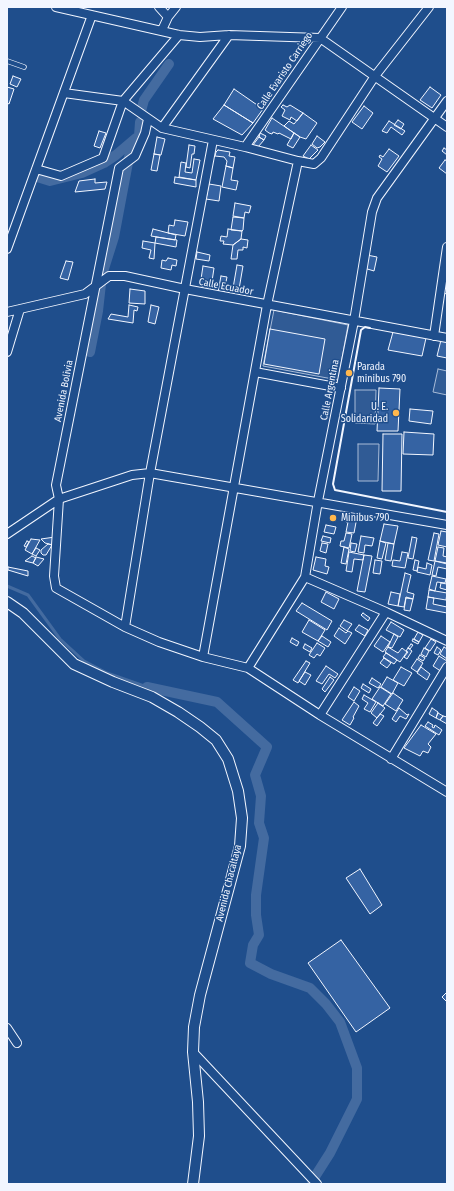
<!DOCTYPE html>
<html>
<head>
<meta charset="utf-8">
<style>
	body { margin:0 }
	#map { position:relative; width:454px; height:1191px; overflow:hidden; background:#1f4e8c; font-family:"Fira Sans Condensed",sans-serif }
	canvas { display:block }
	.frame { position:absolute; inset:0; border:8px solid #f2f6ff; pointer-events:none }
</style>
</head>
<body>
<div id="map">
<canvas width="454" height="1191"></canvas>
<div class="frame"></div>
</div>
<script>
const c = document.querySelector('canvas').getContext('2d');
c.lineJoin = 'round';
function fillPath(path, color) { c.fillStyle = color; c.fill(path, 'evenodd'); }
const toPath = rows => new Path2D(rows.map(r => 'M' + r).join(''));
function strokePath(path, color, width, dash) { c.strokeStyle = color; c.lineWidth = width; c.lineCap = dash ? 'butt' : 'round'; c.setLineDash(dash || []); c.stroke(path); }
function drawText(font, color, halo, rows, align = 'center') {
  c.font = font + ' "Fira Sans Condensed",sans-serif'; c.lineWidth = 3; c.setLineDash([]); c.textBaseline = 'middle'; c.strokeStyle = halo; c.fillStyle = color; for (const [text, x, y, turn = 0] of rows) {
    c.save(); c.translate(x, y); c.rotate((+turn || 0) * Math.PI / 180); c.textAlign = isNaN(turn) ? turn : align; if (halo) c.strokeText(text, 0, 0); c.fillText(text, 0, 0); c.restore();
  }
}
const green = toPath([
	[274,310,348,325,338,380,263,366,274,310],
	[438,369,447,371,447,395,433,392,438,369],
	[355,390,376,390,375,424,355,423,355,390],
	[358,444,379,444,378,481,358,481,358,444]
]);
fillPath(green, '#305b95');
strokePath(green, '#a8bbd7', 1);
strokePath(toPath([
	[7,586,28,595,60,639,84,661,107,673,147,687]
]), '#446ba0', 3);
strokePath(toPath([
	[141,111,144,100,169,64],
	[34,176,50,181,82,173,104,163,116,155,136,138],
	[90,352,98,311,102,275,114,237,129,157,139,136,140,122],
	[147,687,217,702,267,747,255,775,261,796,259,823,264,838,256,895,256,915,259,935,253,945,250,963,271,974,310,988,326,1004,340,1022,357,1068,357,1099,330,1153,316,1175,312,1184]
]), '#446ba0', 10);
const building = toPath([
	[13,76,21,79,17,87,10,84,13,76],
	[7,87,14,89,9,104,7,103,7,87],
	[430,87,441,95,432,108,420,100,430,87],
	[234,89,263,109,253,123,224,105,234,89],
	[224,105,253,123,242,135,213,119,224,105],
	[283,105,287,107,290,105,303,113,297,121,291,117,290,120,282,116,285,110,281,107,283,105],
	[364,106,373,113,362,129,352,122,364,106],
	[303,113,317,123,306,139,300,137,284,126,289,121,294,124,303,113],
	[272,118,294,133,291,139,279,133,278,134,273,132,272,134,269,133,265,130,272,118],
	[398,120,404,124,401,129,394,125,398,120],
	[389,121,405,131,402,135,391,127,387,133,382,131,389,121],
	[99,131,106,133,100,148,94,146,99,131],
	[260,133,266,136,264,140,259,137,260,133],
	[294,133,300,137,293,148,287,145,294,133],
	[317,136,325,142,320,147,317,148,312,144,317,136],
	[157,137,165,139,161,155,154,154,157,137],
	[259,137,264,140,258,147,253,145,259,137],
	[189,145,195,146,194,154,192,154,190,168,186,167,189,145],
	[311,145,318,150,309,159,303,156,311,145],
	[444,148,447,150,447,155,442,151,444,148],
	[389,149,399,156,387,172,378,166,382,159,379,157,380,155,383,157,389,149],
	[218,150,230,152,229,156,235,157,233,168,226,166,227,161,224,157,215,156,216,152,218,150],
	[154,154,160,155,157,171,151,170,154,154],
	[194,159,200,160,196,180,179,177,181,162,186,163,185,172,192,173,194,159],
	[445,160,447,161,447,174,439,168,445,160],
	[226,166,233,168,231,180,238,181,236,190,222,187,226,166],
	[175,177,196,180,196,187,174,183,175,177],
	[95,179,95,183,107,182,105,189,75,192,79,181,95,179],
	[209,184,221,186,219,201,206,199,209,184],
	[235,203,251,206,249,213,245,212,244,218,233,216,235,203],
	[233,217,244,218,243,230,242,231,231,230,233,217],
	[175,220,188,222,185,236,168,233,169,225,174,226,175,220],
	[153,229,176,235,175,240,151,236,153,229],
	[228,229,242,231,241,239,233,245,223,244,224,241,220,241,221,236,227,237,228,229],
	[156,237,177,240,176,247,155,243,156,237],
	[241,239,248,240,247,248,243,247,243,250,238,250,237,259,231,259,233,245,241,239],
	[143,241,155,243,154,259,149,258,151,250,142,248,143,241],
	[197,252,210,255,209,261,196,259,197,252],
	[367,255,377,257,374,271,364,268,367,255],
	[168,258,177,260,176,266,172,265,171,270,161,268,162,260,166,261,168,258],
	[66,261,73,262,68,280,60,278,66,261],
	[237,265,243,266,238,295,232,294,237,265],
	[203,266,214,268,211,288,200,286,203,266],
	[221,276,227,277,224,292,218,292,221,276],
	[445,284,447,284,447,294,443,293,445,284],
	[130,289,145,291,145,304,129,303,130,289],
	[129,305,138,307,137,311,134,310,133,323,108,319,111,314,128,317,129,305],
	[151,305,159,307,155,324,148,322,151,305],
	[270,329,325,339,319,374,264,364,270,329],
	[393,332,426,338,422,356,388,350,393,332],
	[441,340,447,341,447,358,437,356,441,340],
	[379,388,400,389,398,431,377,431,379,388],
	[410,409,433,411,431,424,409,421,410,409],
	[404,432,434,434,433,455,403,454,404,432],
	[383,434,402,434,401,491,382,491,383,434],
	[347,515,357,517,354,533,346,532,348,522,346,522,347,515],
	[384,524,398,526,394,544,380,541,384,524],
	[326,525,336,527,334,534,324,532,326,525],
	[441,531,447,532,447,547,438,545,441,531],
	[346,533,352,534,349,548,340,546,341,541,344,541,346,533],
	[434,533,439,534,434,561,428,560,434,533],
	[323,536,331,538,330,543,321,541,323,536],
	[361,536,374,538,372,546,365,545,364,553,358,552,361,536],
	[55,537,53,545,45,543,41,539,55,537],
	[412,537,417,538,413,559,408,558,412,537],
	[31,539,40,540,32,554,25,550,31,539],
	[27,541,29,542,26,547,24,546,27,541],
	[380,541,386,543,382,559,377,558,380,541],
	[322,543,328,544,326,553,320,551,322,543],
	[351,543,357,544,355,552,350,551,351,543],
	[388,543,394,544,391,561,385,560,388,543],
	[48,544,52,545,46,555,43,555,41,553,41,550,48,544],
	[344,547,349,549,346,564,341,563,344,547],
	[438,547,444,548,443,556,447,557,447,563,435,561,438,547],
	[36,548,40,550,36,556,32,554,36,548],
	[349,552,364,555,363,560,354,559,352,572,346,571,349,552],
	[402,552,408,553,405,568,392,566,393,560,400,561,402,552],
	[364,555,372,556,365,592,357,591,364,555],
	[32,556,36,558,33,563,25,561,32,556],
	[36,557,44,559,38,566,33,563,36,557],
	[316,557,326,559,325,566,329,567,327,574,313,570,316,557],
	[375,560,382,561,380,574,373,573,375,560],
	[415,560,419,561,417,571,413,570,415,560],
	[435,561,447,564,447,569,438,567,436,576,432,575,435,561],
	[427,563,432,565,430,575,417,572,418,567,426,569,427,563],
	[8,567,28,571,28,576,8,570,8,567],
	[405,573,411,575,407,592,414,594,413,599,406,597,404,607,398,606,405,573],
	[432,576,446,579,445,583,437,582,435,591,429,589,432,576],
	[441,583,447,584,447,590,440,588,441,583],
	[429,590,447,593,446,600,428,597,429,590],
	[326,592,339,599,334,609,321,602,326,592],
	[391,592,400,594,398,606,388,604,391,592],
	[428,597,434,598,433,604,447,607,447,613,426,609,428,597],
	[406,598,413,599,410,611,404,610,406,598],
	[302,603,332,621,327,630,296,611,302,603],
	[363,613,370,618,368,621,361,615,363,613],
	[309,620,325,630,318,641,302,632,309,620],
	[344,620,352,624,347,631,340,626,344,620],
	[391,622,404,630,400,637,386,630,391,622],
	[359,625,368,630,365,636,355,630,359,625],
	[339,628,346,633,348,631,352,633,345,644,334,636,339,628],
	[418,632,423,635,419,642,414,639,418,632],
	[394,634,398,637,392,648,388,647,394,634],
	[322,636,331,642,328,647,318,641,322,636],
	[381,636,390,642,383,652,374,646,381,636],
	[292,638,299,642,297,646,290,642,292,638],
	[413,639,419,642,418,644,412,641,413,639],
	[431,639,436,642,430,651,425,648,431,639],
	[317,643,325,648,320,656,317,654,314,658,309,655,317,643],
	[305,644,312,648,310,652,303,648,305,644],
	[411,644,413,645,410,649,408,648,411,644],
	[388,647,398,653,402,648,407,652,400,662,385,652,388,647],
	[437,647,441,650,438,655,434,653,437,647],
	[444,647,447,649,447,659,440,654,444,647],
	[408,648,412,651,407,659,404,657,408,652,406,651,408,648],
	[424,648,429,651,426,657,421,654,424,648],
	[386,653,397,660,394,664,383,657,386,653],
	[420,655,425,658,423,661,418,658,420,655],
	[439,656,447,661,447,665,442,672,433,666,439,656],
	[384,658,391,663,387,668,380,663,384,658],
	[417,659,423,663,417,672,411,668,417,659],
	[306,661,310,663,298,683,293,680,306,661],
	[326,666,338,674,335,678,329,674,322,684,316,681,326,666],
	[401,667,412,673,404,686,393,680,401,667],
	[421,667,430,674,427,680,417,673,421,667],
	[305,672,311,675,305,685,299,681,305,672],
	[330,677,334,680,325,692,322,689,330,677],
	[387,677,398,683,392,694,381,687,387,677],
	[372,678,381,684,378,688,369,683,372,678],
	[363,684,371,689,369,693,361,688,363,684],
	[354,687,360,691,354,701,348,697,354,687],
	[380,687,391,694,383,706,372,699,380,687],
	[393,693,403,700,396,711,385,704,393,693],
	[364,695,376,702,370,712,364,709,368,703,362,699,364,695],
	[354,702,359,706,353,717,354,718,350,725,342,720,354,702],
	[378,703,385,708,377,718,371,713,378,703],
	[399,708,407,715,409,714,406,719,400,716,396,722,392,719,399,708],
	[432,708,438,712,436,718,429,714,432,708],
	[438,713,443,716,440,720,436,718,438,713],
	[380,714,384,716,377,726,373,723,380,714],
	[443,716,447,717,447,724,440,720,443,716],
	[428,722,433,725,432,727,434,728,435,725,442,730,439,735,425,726,428,722],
	[421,725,436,734,428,744,431,747,428,753,423,751,420,756,404,748,421,725],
	[360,869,382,905,370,914,346,878,360,869],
	[341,940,390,1008,356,1032,308,963,341,940],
	[447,992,447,1002,442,997,447,992]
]);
fillPath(building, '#3563a3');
strokePath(building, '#f2f6ff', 1);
const service = toPath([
	[7,61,24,67]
]);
const minor = toPath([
	[56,7,179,35,200,37,229,35,320,38,447,127],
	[159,7,168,17],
	[162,30,168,17,176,7],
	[64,93,123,101,162,128,245,147,298,161,314,164,321,158,375,76,429,7],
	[148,119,145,133,135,156,119,168,56,485,59,499,54,576,56,588,125,627,159,642,203,657,248,668,320,715,447,792],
	[162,128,229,35],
	[245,147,342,7],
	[36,169,61,176,103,158,123,101,179,35],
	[7,249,92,15],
	[7,312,85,294,109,276,125,276,185,289,447,338],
	[434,336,447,247],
	[7,352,20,309],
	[255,372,341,388],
	[7,534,59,499,132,475,150,473,447,525],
	[305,577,386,612,447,641],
	[125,627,150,473,213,140],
	[203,657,267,305,298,161],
	[248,668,305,577,318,501,354,321,372,212,377,198,447,101],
	[320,715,386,612],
	[391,759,447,667],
	[7,1028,17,1043],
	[193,1052,317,1184]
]);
const tertiary = toPath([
	[7,602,23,613,74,664,113,682,152,697,178,712,200,727,216,740,228,759,238,791,242,818,240,846,200,995,194,1027,193,1052,198,1102,199,1136,193,1184]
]);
strokePath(service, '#f2f6ff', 5.5);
strokePath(minor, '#f2f6ff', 10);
strokePath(tertiary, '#f2f6ff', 12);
strokePath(service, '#1f4e8c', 4);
strokePath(minor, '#1f4e8c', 8);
strokePath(tertiary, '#1f4e8c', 10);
strokePath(toPath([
	[370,328,365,327,361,330,333,484,335,490,447,512]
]), '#f2f6ff', 2);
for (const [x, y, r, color] of [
	[349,373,4,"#ffb74d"],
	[396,413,4,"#ffb74d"],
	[333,518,4,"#ffb74d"]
]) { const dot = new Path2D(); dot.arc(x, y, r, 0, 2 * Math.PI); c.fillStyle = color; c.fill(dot); strokePath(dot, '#1f4e8c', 1.5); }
drawText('10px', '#f2f6ff', '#1f4e8c', [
	["Calle Evaristo Carriego",285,71,-56],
	["Calle Ecuador",226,287,11],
	["Calle Argentina",330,390,-79],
	["Avenida Bolivia",64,391,-79],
	["Avenida Chacaltaya",229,883,-76]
]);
drawText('10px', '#f2f6ff', '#1f4e8c', [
	["Parada",357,367],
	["minibus 790",357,379],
	["U. E.",388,407,"right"],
	["Solidaridad",388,419,"right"],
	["Minibus 790",341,518]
], 'left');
</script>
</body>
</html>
